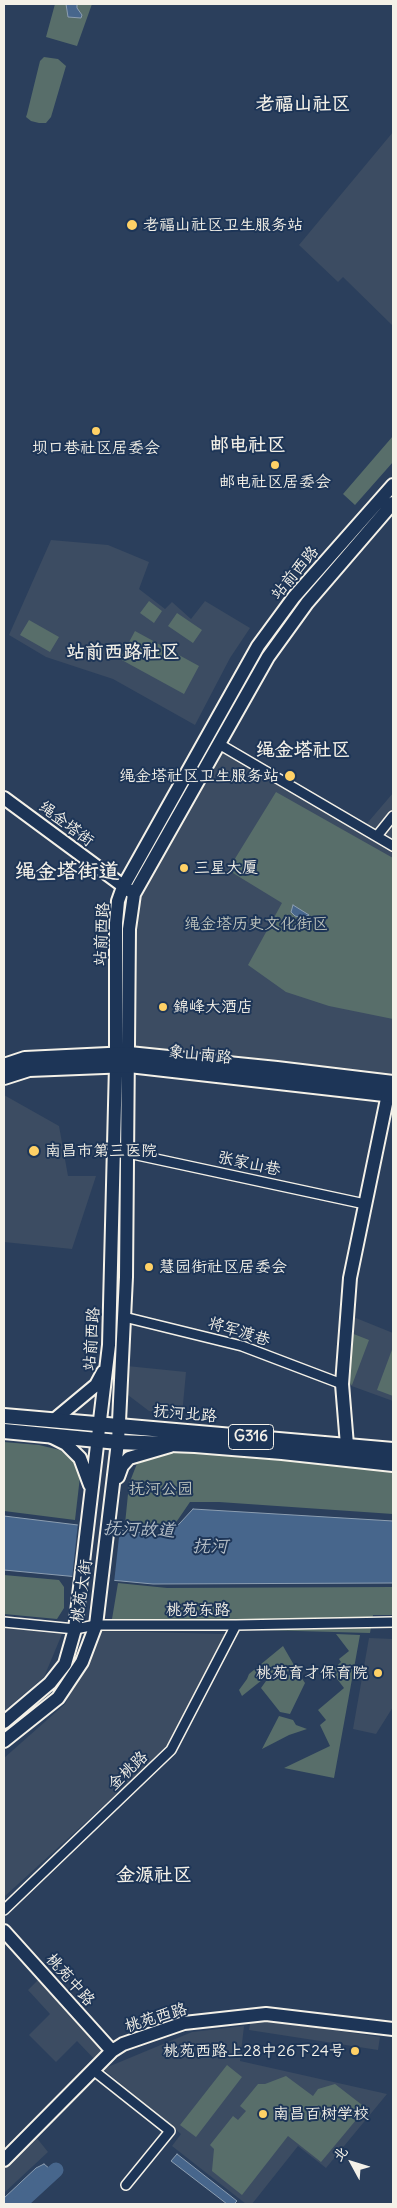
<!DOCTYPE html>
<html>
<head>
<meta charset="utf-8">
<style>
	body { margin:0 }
	#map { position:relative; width:397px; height:2208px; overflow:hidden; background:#2b3f5c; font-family:Delius,"LXGW WenKai TC",sans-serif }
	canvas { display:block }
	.frame { position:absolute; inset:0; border:5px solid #f4f1e8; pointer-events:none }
	.north { position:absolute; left:327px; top:2138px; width:50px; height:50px; -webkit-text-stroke:4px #1d3557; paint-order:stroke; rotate:309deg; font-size:14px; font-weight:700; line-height:20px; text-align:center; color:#f4f1e8 }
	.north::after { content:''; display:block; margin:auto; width:18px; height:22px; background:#f4f1e8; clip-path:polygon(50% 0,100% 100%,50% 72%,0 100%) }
</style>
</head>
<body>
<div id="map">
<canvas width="397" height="2208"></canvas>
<div class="frame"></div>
<div class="north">北</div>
</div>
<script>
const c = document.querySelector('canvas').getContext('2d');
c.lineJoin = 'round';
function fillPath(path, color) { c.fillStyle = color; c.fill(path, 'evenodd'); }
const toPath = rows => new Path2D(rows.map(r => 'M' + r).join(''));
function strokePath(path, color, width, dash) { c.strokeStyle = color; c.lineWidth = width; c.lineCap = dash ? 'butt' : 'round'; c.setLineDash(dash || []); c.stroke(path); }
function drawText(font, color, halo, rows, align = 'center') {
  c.font = font + ' Delius,"LXGW WenKai TC",sans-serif'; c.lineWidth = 4; c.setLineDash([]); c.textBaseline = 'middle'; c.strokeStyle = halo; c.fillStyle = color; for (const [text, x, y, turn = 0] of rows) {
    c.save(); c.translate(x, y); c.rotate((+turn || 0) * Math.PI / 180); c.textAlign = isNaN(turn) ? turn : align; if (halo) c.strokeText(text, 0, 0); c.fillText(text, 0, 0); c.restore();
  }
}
fillPath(toPath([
	[393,132,393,326,343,277,338,282,299,245],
	[51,540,108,545,149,562,139,589,165,609,172,602,191,619,205,601,250,628,230,658,195,725,113,679,46,657,9,635],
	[204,730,364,827,393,793,393,1092,121,1059,117,888],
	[4,1095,59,1126,68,1176,96,1176,72,1249,4,1242],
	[351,1316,393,1333,393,1401,346,1384],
	[127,1366,186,1372,182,1415,149,1411,124,1392],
	[4,1628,62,1634,44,1677,4,1711],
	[101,1631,225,1634,170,1745,4,1897,4,1758,65,1704],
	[369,1638,393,1639,393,1707,376,1734,353,1729],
	[40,1978,111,2051,98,2063,77,2041,56,2062,29,2035,50,2014,28,1990],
	[251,2018,380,2037,378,2050,249,2030],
	[244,2026,240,2061,387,2094,326,2168,298,2146,252,2204,246,2204,172,2146,181,2134,103,2069,192,2032],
	[92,2078,36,2137,48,2152,4,2193,4,2162]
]), '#3c4c62');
fillPath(toPath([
	[55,4,92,4,77,46,46,37],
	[44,57,58,59,66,66,51,117,46,123,39,123,31,121,26,117,27,114,40,61],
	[393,436,393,462,355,505,343,494],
	[149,601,162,611,154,623,140,613],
	[177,613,202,630,193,643,168,626],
	[29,620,59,637,50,652,20,635],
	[135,631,199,666,184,694,120,659],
	[276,792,393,858,393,1019,329,1006,286,992,248,965,282,903,228,870],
	[351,1333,369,1340,352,1385,347,1383],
	[393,1347,393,1396,377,1390],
	[4,1442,39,1445,60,1450,81,1468,75,1520,4,1511],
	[210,1451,393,1467,393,1514,219,1502,190,1502,177,1521,168,1528,125,1524,129,1484,138,1461,173,1452],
	[4,1575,59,1580,64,1587,64,1608,57,1619,4,1614],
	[118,1583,167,1588,393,1587,393,1615,373,1615,370,1633,224,1629,112,1619],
	[336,1634,360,1635,334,1778,284,1768,330,1746,320,1725,326,1720,318,1710,344,1688,331,1671,341,1662,339,1659,349,1651],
	[283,1646,298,1672,284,1671,267,1676,242,1696,239,1690,247,1679,249,1674],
	[288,1675,301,1677,305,1683,290,1714,280,1712,261,1688,266,1681],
	[279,1716,293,1720,296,1725,307,1729,289,1735,262,1749],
	[227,2065,242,2077,196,2137,180,2125],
	[286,2076,313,2096,318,2089,335,2084,366,2108,321,2162,288,2136,242,2195,212,2171,214,2149,210,2145,233,2116,238,2120,246,2111,240,2106,258,2084,265,2084]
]), '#586e6a');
const water = toPath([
	[66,4,77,4,77,8,82,15,81,18,68,17,66,4],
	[293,905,309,915,303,918,295,916,291,912,293,905],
	[193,1509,393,1521,393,1583,153,1584,4,1570,4,1516,168,1536,193,1509],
	[177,2154,237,2201,234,2204,227,2204,171,2161,177,2154],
	[44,2164,56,2174,22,2204,4,2204,4,2198,36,2168,44,2164]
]);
fillPath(water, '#47668c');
strokePath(water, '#8c9eb1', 1);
fillPath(toPath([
	[78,1523,120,1528,114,1583,72,1579]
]), '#2b3f5c');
strokePath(toPath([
	[19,2204,56,2170]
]), '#47668c', 15);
const street = toPath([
	[219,744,393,846],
	[377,836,393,816],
	[128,1153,365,1204],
	[124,1317,242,1346,342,1384],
	[4,1622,75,1629,96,1625,236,1625,393,1622],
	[4,1910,171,1750,236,1625],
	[93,2070,170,2131,126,2185]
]);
const secondary = toPath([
	[4,798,130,891],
	[54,1420,96,1385,103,1372],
	[50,1436,66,1444,80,1458,90,1485],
	[347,1445,342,1384,350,1278,388,1094],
	[118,1477,122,1466,129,1458,170,1446],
	[4,1722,50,1683,65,1664,75,1629,109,1345,116,1065,116,923,118,901,123,887,258,646,294,597,393,485],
	[4,1741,58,1698,82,1662,96,1625,118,1442,126,1277,129,929,134,894,268,657,307,603,393,503],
	[4,1931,112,2051],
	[4,2160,112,2051,123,2044,184,2023,266,2014,393,2029]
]);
const primary = toPath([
	[4,1066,25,1059,129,1054,277,1069,393,1083],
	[4,1077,29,1069,129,1065,393,1095],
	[4,1416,393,1450],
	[4,1431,118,1442,195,1445,282,1452,393,1464]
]);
strokePath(street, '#f4f1e8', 12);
strokePath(secondary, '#f4f1e8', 16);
strokePath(primary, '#f4f1e8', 18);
strokePath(street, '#1d3557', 9);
strokePath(secondary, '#1d3557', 12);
strokePath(primary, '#1d3557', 14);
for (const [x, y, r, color] of [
	[132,225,6,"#ffd166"],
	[96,431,5,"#ffd166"],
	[275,465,5,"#ffd166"],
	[290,776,6,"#ffd166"],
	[184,868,5,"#ffd166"],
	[163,1007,5,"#ffd166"],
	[34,1151,6,"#ffd166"],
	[149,1267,5,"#ffd166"],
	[378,1673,5,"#ffd166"],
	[355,2051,5,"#ffd166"],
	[263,2114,5,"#ffd166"]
]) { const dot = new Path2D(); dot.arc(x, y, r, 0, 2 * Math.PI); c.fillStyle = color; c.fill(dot); strokePath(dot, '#1d3557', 2); }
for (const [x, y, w] of [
	[251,1437,45]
]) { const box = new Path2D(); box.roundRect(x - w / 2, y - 12.5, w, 25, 4); c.fillStyle = '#1d3557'; c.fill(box); strokePath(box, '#f4f1e8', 1); }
drawText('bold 15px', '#f4f1e8', null, [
	["G316",251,1437]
]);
drawText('16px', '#f4f1e8', '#1d3557', [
	["老福山社区卫生服务站",143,225],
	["坝口巷社区居委会",96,448,"center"],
	["邮电社区居委会",275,482,"center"],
	["绳金塔社区卫生服务站",279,776,"right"],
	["三星大厦",194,868],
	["錦峰大酒店",173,1007],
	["南昌市第三医院",45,1151],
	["慧园街社区居委会",159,1267],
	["桃苑育才保育院",368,1673,"right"],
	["桃苑西路上28中26下24号",345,2051,"right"],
	["南昌百树学校",273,2114]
], 'left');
drawText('16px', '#f4f1e8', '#1d3557', [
	["站前西路",295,573,-50],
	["绳金塔街",66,824,37],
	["站前西路",102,934,-87],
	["象山南路",200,1055,6],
	["张家山巷",249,1164,12],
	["将军渡巷",239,1332,17],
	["站前西路",92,1339,-86],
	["抚河北路",185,1414,5],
	["桃苑大街",82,1591,-81],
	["桃苑东路",198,1610],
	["金桃路",128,1771,-44],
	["桃苑中路",70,1980,48],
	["桃苑西路",156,2018,-17]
]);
drawText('16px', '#bdc3bc', '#1d3557', [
	["绳金塔历史文化街区",256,924],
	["抚河公园",161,1489]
]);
drawText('italic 18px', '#b7c0c8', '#1d3557', [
	["抚河故道",139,1530,2],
	["抚河",210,1547]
]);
drawText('bold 19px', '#f4f1e8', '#1d3557', [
	["老福山社区",303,105],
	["邮电社区",248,446],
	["站前西路社区",123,653],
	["绳金塔社区",303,751],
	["金源社区",154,1876]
]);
drawText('bold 21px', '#f4f1e8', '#1d3557', [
	["绳金塔街道",67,872]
]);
</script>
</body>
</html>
